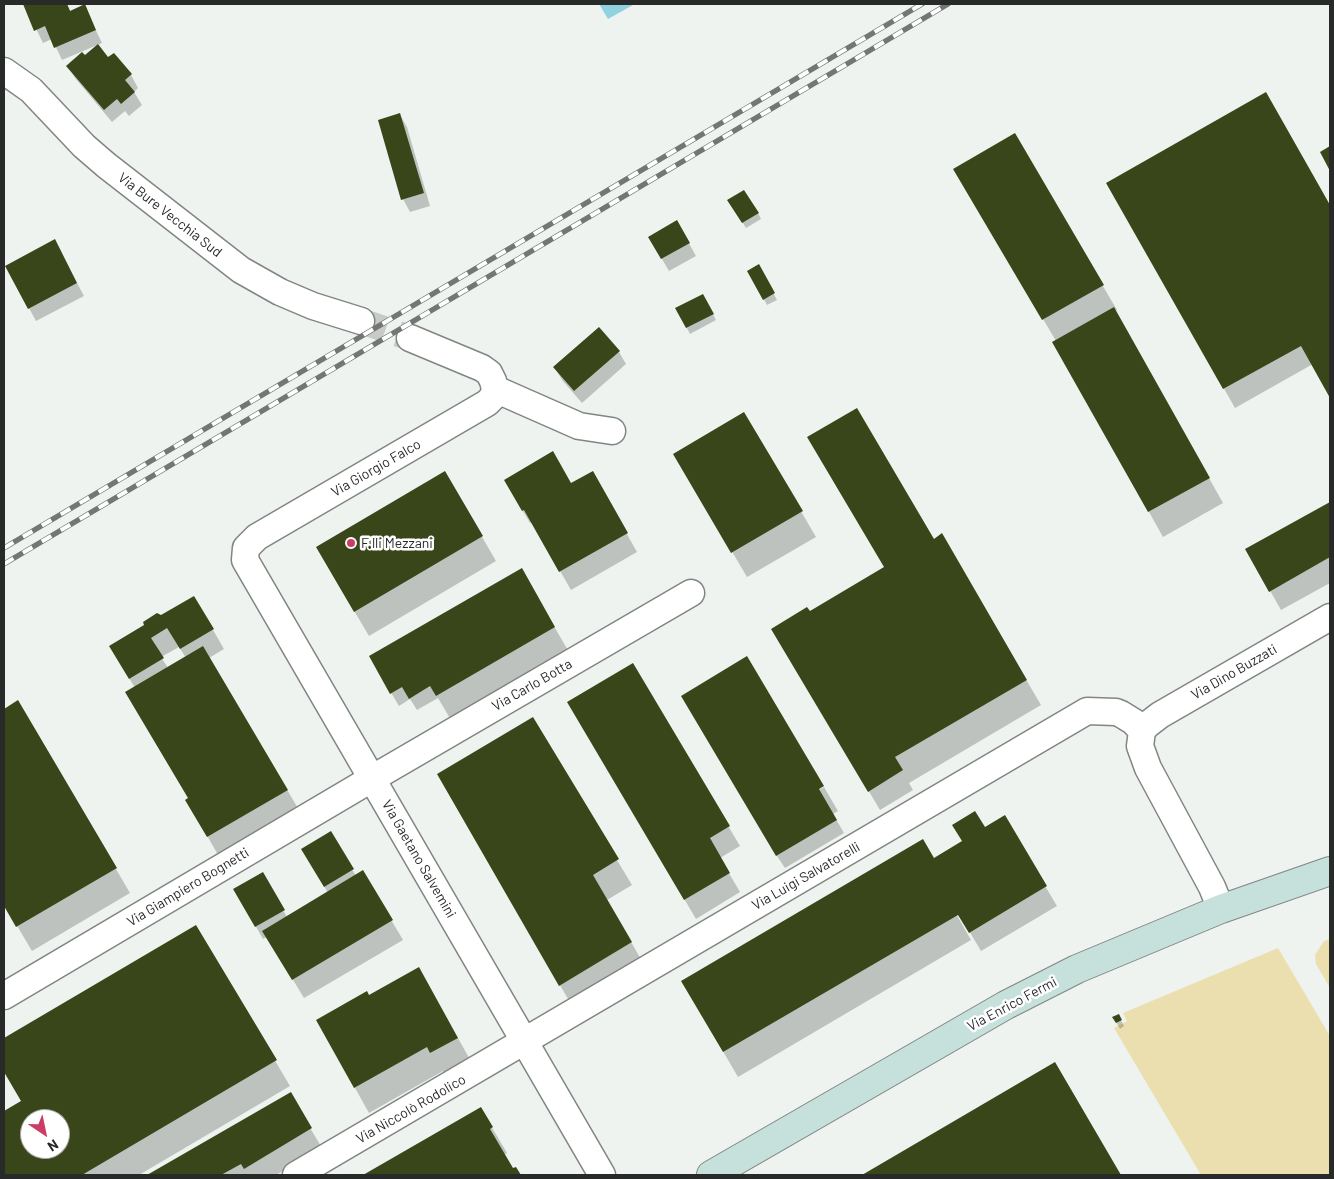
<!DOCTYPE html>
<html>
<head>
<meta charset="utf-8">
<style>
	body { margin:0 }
	#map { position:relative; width:1334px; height:1179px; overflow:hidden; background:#eef3ef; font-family:Barlow,sans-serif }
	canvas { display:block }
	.frame { position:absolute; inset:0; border:5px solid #282a29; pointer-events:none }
	.north { position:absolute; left:20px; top:1109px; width:50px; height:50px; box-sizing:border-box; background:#fff; border:1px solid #a9aaa9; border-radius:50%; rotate:146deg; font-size:14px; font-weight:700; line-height:20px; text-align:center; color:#282a29 }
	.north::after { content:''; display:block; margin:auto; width:18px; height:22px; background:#cb3d67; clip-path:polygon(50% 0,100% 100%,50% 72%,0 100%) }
</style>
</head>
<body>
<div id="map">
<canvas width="1334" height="1179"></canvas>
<div class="frame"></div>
<div class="north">N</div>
</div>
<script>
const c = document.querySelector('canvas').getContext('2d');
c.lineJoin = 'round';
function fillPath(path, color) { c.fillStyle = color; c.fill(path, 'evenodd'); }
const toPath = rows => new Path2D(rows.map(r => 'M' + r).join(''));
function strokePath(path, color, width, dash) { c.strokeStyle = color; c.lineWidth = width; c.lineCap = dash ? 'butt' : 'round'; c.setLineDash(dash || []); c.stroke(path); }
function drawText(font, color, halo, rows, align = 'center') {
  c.font = font + ' Barlow,sans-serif'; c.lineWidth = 5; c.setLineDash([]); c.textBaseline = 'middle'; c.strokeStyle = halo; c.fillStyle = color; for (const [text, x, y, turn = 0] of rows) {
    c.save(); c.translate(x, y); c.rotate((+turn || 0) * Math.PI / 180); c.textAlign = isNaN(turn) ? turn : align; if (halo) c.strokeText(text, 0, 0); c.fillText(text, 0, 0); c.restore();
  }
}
fillPath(toPath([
	[1330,939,1330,988,1316,964,1315,955,1324,941],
	[1278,948,1330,1036,1330,1175,1201,1175,1114,1028,1127,1021,1123,1013]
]), '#ecdfaf');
fillPath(toPath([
	[599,4,632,4,633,5,608,19]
]), '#90d3e0');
fillPath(toPath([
	[24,4,67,4,71,12,84,6,102,43,62,60,52,39,43,43],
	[114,54,131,75,138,88,134,92,142,105,129,116,125,111,112,122,75,78,68,66,84,57,108,58],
	[1266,94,1330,207,1330,396,1313,364,1235,408,1108,184],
	[400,115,407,127,430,206,410,212,403,199],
	[1014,135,1117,310,1115,311,1223,503,1163,537,1054,342,1056,341,955,170],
	[729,201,758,213,761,219,746,228],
	[677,222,696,256,669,271,649,237],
	[61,253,84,296,36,321,6,266],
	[759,266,777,300,767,305,749,271],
	[703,295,716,320,690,334,677,309],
	[619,352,626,364,582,403,562,380,555,368],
	[744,414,816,537,747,577,675,455],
	[592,472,637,552,571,590,532,522,530,523,505,481,571,484],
	[445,473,496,561,369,636,317,548],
	[1330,503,1330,583,1281,610,1247,550],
	[941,535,1041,705,909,783,913,790,880,810,784,648,809,613],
	[521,570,569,652,451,720,438,698,417,710,410,699,399,706,370,657],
	[194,597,224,649,209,658,302,815,222,862,187,800,190,799,135,688,110,646],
	[179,647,186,658,168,668,161,657],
	[633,665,740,846,720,858,740,892,696,919,569,703],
	[18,702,130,893,32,951,4,904,4,710],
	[532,719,632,885,607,900,646,968,575,1011,438,775],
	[824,787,838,811,833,814,844,833,785,868,773,850,817,791],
	[1004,817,1057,906,981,951,949,897,947,898,971,940,738,1077,682,981,933,859],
	[331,833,356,876,363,872,403,940,304,998,267,937,263,939,235,890,262,874,287,917,328,893,303,850],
	[196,927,290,1086,139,1175,4,1175,4,1113,22,1102,4,1070,4,1040],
	[30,1119,60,1119,60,1149,30,1149],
	[433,994,472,1063,446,1077,443,1071,369,1113,317,1020,369,996],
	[1118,1015,1124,1026,1120,1029,1114,1018],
	[1054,1064,1120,1175,865,1175],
	[290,1094,322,1148,276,1175,150,1175],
	[481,1109,507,1153,504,1155,513,1170,515,1168,519,1175,366,1175]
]), '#0003');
fillPath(toPath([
	[23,4,67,4,70,11,85,4,96,30,54,48,45,26,34,31],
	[98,44,108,57,114,53,132,74,125,80,135,92,121,104,117,99,104,110,66,66,82,52,85,55],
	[1266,92,1330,205,1330,398,1301,346,1223,389,1106,183],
	[400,113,424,193,401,200,378,120],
	[1015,133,1104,285,1042,320,953,169],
	[1330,146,1330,171,1320,152],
	[744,190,759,213,742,223,727,200],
	[677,220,690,243,661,259,648,237],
	[55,239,77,283,28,309,5,266],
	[759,264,775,293,763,300,747,271],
	[703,294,714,314,686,328,675,308],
	[1114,307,1210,478,1148,512,1052,342],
	[599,327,620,351,574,391,553,367],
	[857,408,934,539,942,533,1027,680,895,757,903,770,868,792,771,629,807,607,810,611,884,567,807,437],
	[744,412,803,511,731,553,673,454],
	[553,451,571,483,593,471,628,533,559,572,524,510,522,511,504,480],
	[445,471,483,536,354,612,316,547],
	[1330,502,1330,557,1269,592,1245,549],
	[522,568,555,627,436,696,430,686,409,699,402,687,390,694,369,656],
	[194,596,214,629,180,649,167,628,151,638,164,658,129,679,109,646,144,625,143,622,157,613,161,615],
	[203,646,288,790,207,837,185,800,188,798,125,692],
	[747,656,824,786,819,789,837,820,776,856,681,696],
	[633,663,730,826,710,838,730,873,684,900,567,702],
	[18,700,117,868,16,927,4,906,4,709],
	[533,717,619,859,593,875,632,942,559,986,437,774],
	[975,811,985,827,1005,815,1047,886,969,933,958,915,723,1052,681,981,923,839,934,858,962,841,952,825],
	[331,831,354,869,324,887,301,849],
	[363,870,393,920,292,980,262,931],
	[263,872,285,910,255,927,233,889],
	[196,925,277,1060,82,1175,4,1175,4,1111,21,1101,4,1072,4,1038],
	[30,1119,60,1119,60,1149,30,1149],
	[419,967,458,1038,430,1053,427,1047,354,1088,316,1020,367,991,369,995],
	[1119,1014,1122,1020,1116,1023,1112,1017],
	[1055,1062,1121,1175,862,1175],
	[291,1092,312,1128,244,1169,241,1164,221,1175,147,1175],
	[481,1107,493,1127,490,1129,513,1168,516,1167,521,1175,363,1175]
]), '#394619');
strokePath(toPath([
	[361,321,410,338]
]), '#c6cbc7', 26, [26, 13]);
const street = toPath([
	[4,71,31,90,84,146,106,165,241,270,280,292,313,306,361,321],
	[410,338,482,368,489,373,493,381,495,389,493,397,487,403,257,537,246,548,245,560,602,1175],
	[495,389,579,426,612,431],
	[1221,909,1212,887,1148,768,1140,746,1142,731,1147,725,1160,715,1330,617],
	[4,996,373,778,691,593],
	[296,1175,1087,711,1116,712,1121,714,1134,722,1142,731]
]);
const secondary = toPath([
	[711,1175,1006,1005,1077,969,1221,909,1330,871]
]);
strokePath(street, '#818682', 29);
strokePath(secondary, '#818682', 30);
strokePath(street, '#fff', 26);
strokePath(secondary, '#c6e0dc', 28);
const rail = toPath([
	[4,548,922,4],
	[4,564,948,4]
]);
strokePath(rail, '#737674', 5.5);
strokePath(rail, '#fff', 4, [11]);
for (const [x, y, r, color] of [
	[351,543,5,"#cb3d67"]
]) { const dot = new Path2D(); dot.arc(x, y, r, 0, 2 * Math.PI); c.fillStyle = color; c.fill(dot); strokePath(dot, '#fff', 2); }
drawText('14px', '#282a29', '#fff', [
	["Via Bure Vecchia Sud",170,215,38],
	["Via Giorgio Falco",376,468,-30],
	["Via Dino Buzzati",1234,672,-30],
	["Via Carlo Botta",532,685,-30],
	["Via Gaetano Salvemini",419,859,60],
	["Via Luigi Salvatorelli",806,876,-30],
	["Via Giampiero Bognetti",188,887,-31],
	["Via Enrico Fermi",1012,1004,-28],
	["Via Niccolò Rodolico",411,1109,-30]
]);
drawText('14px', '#282a29', '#fff', [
	["F.lli Mezzani",361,543]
], 'left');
</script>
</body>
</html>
